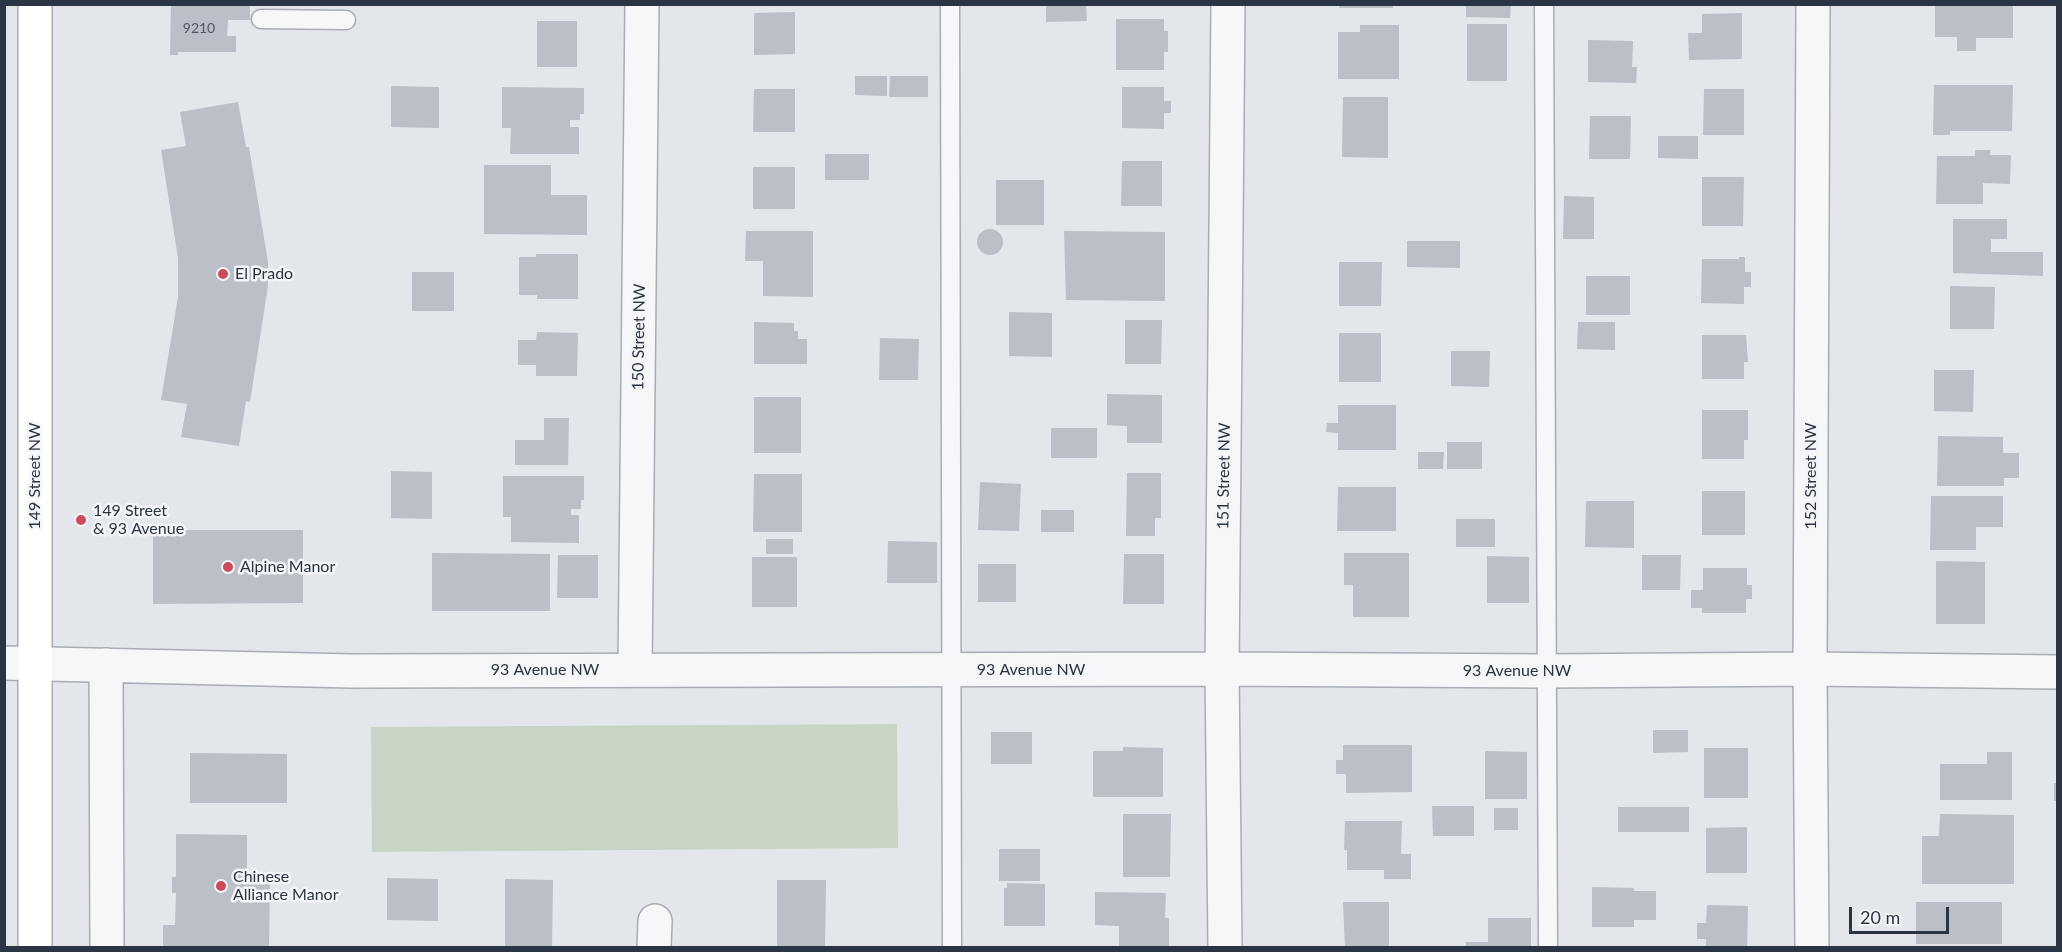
<!DOCTYPE html>
<html>
<head>
<meta charset="utf-8">
<style>
	body { margin:0 }
	#map { position:relative; width:2062px; height:952px; overflow:hidden; background:#e3e6eb; font-family:Lato,sans-serif }
	canvas { display:block }
	.frame { position:absolute; inset:0; border:6px solid #2b3443; pointer-events:none }
	.scale { position:absolute; left:1849px; top:907px; width:100px; height:27px; box-sizing:border-box; border:3px solid #2b3443; border-top:0; padding-left:8px; font-size:18px; line-height:21px; white-space:nowrap; color:#2b3443; -webkit-text-stroke:4px #f3f5f8; paint-order:stroke }
</style>
</head>
<body>
<div id="map">
<canvas width="2062" height="952"></canvas>
<div class="frame"></div>
<div class="scale">20 m</div>
</div>
<script>
const c = document.querySelector('canvas').getContext('2d');
c.lineJoin = 'round';
function fillPath(path, color) { c.fillStyle = color; c.fill(path, 'evenodd'); }
const toPath = rows => new Path2D(rows.map(r => 'M' + r).join(''));
function strokePath(path, color, width, dash) { c.strokeStyle = color; c.lineWidth = width; c.lineCap = dash ? 'butt' : 'round'; c.setLineDash(dash || []); c.stroke(path); }
function drawText(font, color, halo, rows, align = 'center') {
  c.font = font + ' Lato,sans-serif'; c.lineWidth = 5; c.setLineDash([]); c.textBaseline = 'middle'; c.strokeStyle = halo; c.fillStyle = color; for (const [text, x, y, turn = 0] of rows) {
    c.save(); c.translate(x, y); c.rotate((+turn || 0) * Math.PI / 180); c.textAlign = isNaN(turn) ? turn : align; if (halo) c.strokeText(text, 0, 0); c.fillText(text, 0, 0); c.restore();
  }
}
fillPath(toPath([
	[897,724,898,848,372,852,371,727]
]), '#c8d4c4');
fillPath(toPath([
	[171,4,250,4,250,20,228,20,227,36,236,36,236,52,178,52,178,55,170,55],
	[1046,4,1086,4,1087,21,1046,22],
	[1339,4,1393,4,1393,8,1339,8],
	[1466,4,1511,4,1510,18,1466,17],
	[1935,4,2013,4,2013,38,1976,38,1976,51,1957,51,1957,37,1935,37],
	[795,12,795,54,754,55,754,13],
	[1742,13,1742,59,1689,60,1688,33,1702,33,1702,14],
	[1116,19,1164,19,1164,31,1168,31,1168,52,1164,52,1164,70,1116,70],
	[537,21,577,21,577,67,537,67],
	[1467,24,1507,24,1507,81,1467,81],
	[1360,25,1399,25,1399,79,1338,79,1338,32,1360,32],
	[1588,40,1633,41,1632,67,1637,67,1636,83,1588,82],
	[855,76,887,76,887,96,855,95],
	[890,76,928,76,928,97,889,97],
	[1934,85,2013,85,2012,131,1950,131,1950,135,1933,135],
	[391,86,439,87,439,128,391,127],
	[502,87,584,88,584,114,580,114,580,120,570,120,570,127,579,127,579,154,510,154,511,128,502,128],
	[1122,87,1164,87,1164,101,1171,101,1171,113,1164,113,1164,129,1122,128],
	[754,89,795,89,795,132,753,132],
	[1704,89,1744,89,1744,135,1703,135],
	[1343,97,1388,97,1388,158,1342,157],
	[238,102,246,147,249,147,268,262,268,286,250,402,246,401,239,446,181,437,187,404,161,400,178,297,178,258,161,150,186,146,180,112],
	[1590,116,1631,116,1630,159,1589,159],
	[1658,136,1698,136,1698,159,1658,158],
	[1975,150,1990,150,1990,155,2011,155,2010,184,1983,183,1983,204,1936,204,1937,156,1975,156],
	[825,154,869,154,869,180,825,180],
	[1122,161,1162,161,1162,206,1121,206],
	[484,165,551,165,551,195,587,195,587,235,484,234],
	[753,167,795,167,795,209,753,209],
	[1702,177,1744,177,1743,226,1702,226],
	[996,180,1044,180,1044,225,996,225],
	[1564,196,1594,197,1594,239,1563,239],
	[1953,219,2007,219,2007,239,1991,239,1991,252,2043,252,2043,276,1953,273],
	'977 242a13 13 0 1 1 26 0a13 13 0 1 1-26 0Z',
	[746,231,813,231,813,297,763,296,763,261,745,261],
	[1064,231,1165,232,1165,301,1066,300],
	[1407,241,1460,241,1460,268,1407,267],
	[536,254,578,254,578,299,537,299,537,295,519,295,519,257,536,257],
	[1739,257,1745,257,1745,272,1751,272,1751,287,1744,287,1744,304,1701,303,1702,259,1739,259],
	[1339,262,1382,262,1381,306,1339,306],
	[412,272,454,272,454,311,412,311],
	[1586,276,1630,276,1630,315,1586,315],
	[1950,286,1995,287,1994,329,1950,329],
	[1009,312,1052,313,1052,357,1009,356],
	[1125,320,1162,320,1161,364,1125,364],
	[754,322,794,323,794,331,798,331,798,339,807,339,807,364,754,364],
	[1578,322,1615,322,1615,350,1577,349],
	[537,332,578,333,577,376,536,376,536,365,518,365,518,340,536,340],
	[1339,333,1381,333,1381,382,1339,382],
	[1702,335,1746,335,1748,362,1744,362,1744,379,1702,379],
	[880,338,919,339,918,380,879,380],
	[1451,351,1490,351,1489,387,1451,386],
	[1934,370,1974,370,1973,412,1934,411],
	[1107,394,1162,395,1162,443,1127,443,1127,426,1107,425],
	[754,397,801,397,801,453,754,453],
	[1338,405,1396,405,1396,450,1338,450,1338,433,1326,432,1327,423,1338,423],
	[1702,410,1748,410,1748,440,1744,440,1744,459,1702,459],
	[544,418,569,418,568,465,515,465,515,440,544,440],
	[1051,428,1097,428,1097,458,1051,458],
	[1938,436,2003,437,2003,453,2019,453,2019,478,2004,478,2004,486,1937,486],
	[1447,442,1482,442,1482,469,1447,469],
	[1418,452,1444,452,1443,469,1418,469],
	[391,471,432,472,432,519,391,518],
	[1127,473,1161,473,1161,518,1155,518,1155,536,1126,536],
	[754,474,802,474,802,532,753,532],
	[503,476,584,476,584,500,581,500,581,509,571,509,571,515,579,515,579,543,511,542,511,517,503,517],
	[980,482,1021,484,1019,531,978,530],
	[1338,487,1396,487,1396,531,1337,531],
	[1702,491,1745,491,1745,535,1702,535],
	[1931,496,2003,496,2003,527,1976,527,1976,550,1930,550],
	[1586,501,1634,501,1634,548,1585,547],
	[1041,510,1074,510,1074,532,1041,532],
	[1456,519,1495,519,1495,547,1456,547],
	[153,530,303,530,303,603,153,604],
	[766,539,793,539,793,554,766,554],
	[888,541,937,542,937,583,887,583],
	[432,553,550,554,550,611,432,611],
	[1344,553,1409,553,1409,617,1353,617,1353,585,1344,585],
	[1124,554,1164,554,1164,604,1123,604],
	[558,555,598,555,598,598,557,598],
	[1642,555,1681,555,1680,590,1642,590],
	[1487,556,1529,557,1529,603,1487,603],
	[752,557,797,557,797,607,752,607],
	[1936,561,1985,562,1985,624,1936,624],
	[978,564,1016,564,1016,602,978,602],
	[1703,568,1747,568,1747,585,1752,585,1752,599,1746,599,1746,613,1702,613,1702,608,1691,608,1691,590,1703,590],
	[1653,730,1688,730,1688,752,1653,753],
	[991,732,1032,732,1032,764,991,764],
	[1343,745,1412,745,1412,792,1346,793,1346,774,1336,774,1336,760,1343,760],
	[1123,747,1163,748,1163,797,1093,797,1093,751,1123,751],
	[1704,748,1748,748,1748,798,1704,798],
	[1485,751,1527,752,1527,799,1485,799],
	[1987,752,2012,752,2012,800,1940,800,1940,764,1987,764],
	[190,753,287,754,287,803,190,803],
	[2054,783,2058,783,2058,801,2054,801],
	[1432,806,1474,806,1474,836,1433,836],
	[1618,807,1689,807,1689,832,1618,832],
	[1494,808,1518,808,1518,830,1494,830],
	[1123,814,1171,814,1170,877,1123,877],
	[1940,814,2014,815,2014,884,1922,884,1922,836,1939,836],
	[1345,821,1402,821,1401,854,1411,854,1411,879,1384,879,1384,870,1347,870,1347,850,1344,850],
	[1747,827,1747,873,1706,873,1706,828],
	[176,834,247,835,247,880,270,880,269,947,163,948,163,925,175,925,176,893,172,893,172,877,176,877],
	[999,849,1040,849,1040,881,999,881],
	[387,878,438,879,438,921,387,920],
	[505,879,553,880,552,948,505,948],
	[777,880,826,880,825,948,777,948],
	[1007,883,1045,884,1045,926,1004,926,1004,888,1007,888],
	[1592,887,1634,888,1634,891,1656,891,1656,920,1634,920,1634,927,1592,927],
	[1095,892,1166,893,1165,918,1169,918,1169,948,1119,948,1119,926,1095,925],
	[1343,902,1389,902,1389,948,1345,948],
	[1916,902,2002,902,2002,944,1916,944],
	[1707,905,1748,906,1747,948,1706,948,1706,939,1697,939,1697,923,1706,923],
	[1488,918,1531,918,1531,948,1466,948,1466,942,1488,942]
]), '#babfc8');
const service = toPath([
	[950,4,952,948],
	[1544,4,1548,948],
	[261,19,346,20]
]);
const minor = toPath([
	[4,663,352,671,1222,669,1547,671,1810,669,2058,672],
	[106,665,107,948],
	[635,669,642,4],
	[654,948,655,921],
	[1225,948,1222,669,1228,4],
	[1812,948,1810,669,1813,4]
]);
const secondary = toPath([
	[35,4,35,948]
]);
strokePath(service, '#a8adb5', 21);
strokePath(minor, '#a8adb5', 36);
strokePath(secondary, '#a8adb5', 36);
strokePath(service, '#f6f7f9', 18);
strokePath(minor, '#f6f7f9', 33);
strokePath(secondary, '#fff', 33);
for (const [x, y, r, color] of [
	[223,274,6,"#cc4b5f"],
	[81,520,6,"#cc4b5f"],
	[228,567,6,"#cc4b5f"],
	[221,886,6,"#cc4b5f"]
]) { const dot = new Path2D(); dot.arc(x, y, r, 0, 2 * Math.PI); c.fillStyle = color; c.fill(dot); strokePath(dot, '#f3f5f8', 2); }
drawText('14px', '#4f5764', null, [
	["9210",199,28]
]);
drawText('16px', '#2b3443', '#f3f5f8', [
	["El Prado",235,274],
	["149 Street",93,511],
	["& 93 Avenue",93,529],
	["Alpine Manor",240,567],
	["Chinese",233,877],
	["Alliance Manor",233,895]
], 'left');
drawText('16px', '#2b3443', '#f3f5f8', [
	["150 Street NW",639,337,-89],
	["149 Street NW",35,476,-90],
	["151 Street NW",1224,476,-89],
	["152 Street NW",1811,476,-90],
	["93 Avenue NW",545,670],
	["93 Avenue NW",1031,670],
	["93 Avenue NW",1517,671]
]);
</script>
</body>
</html>
